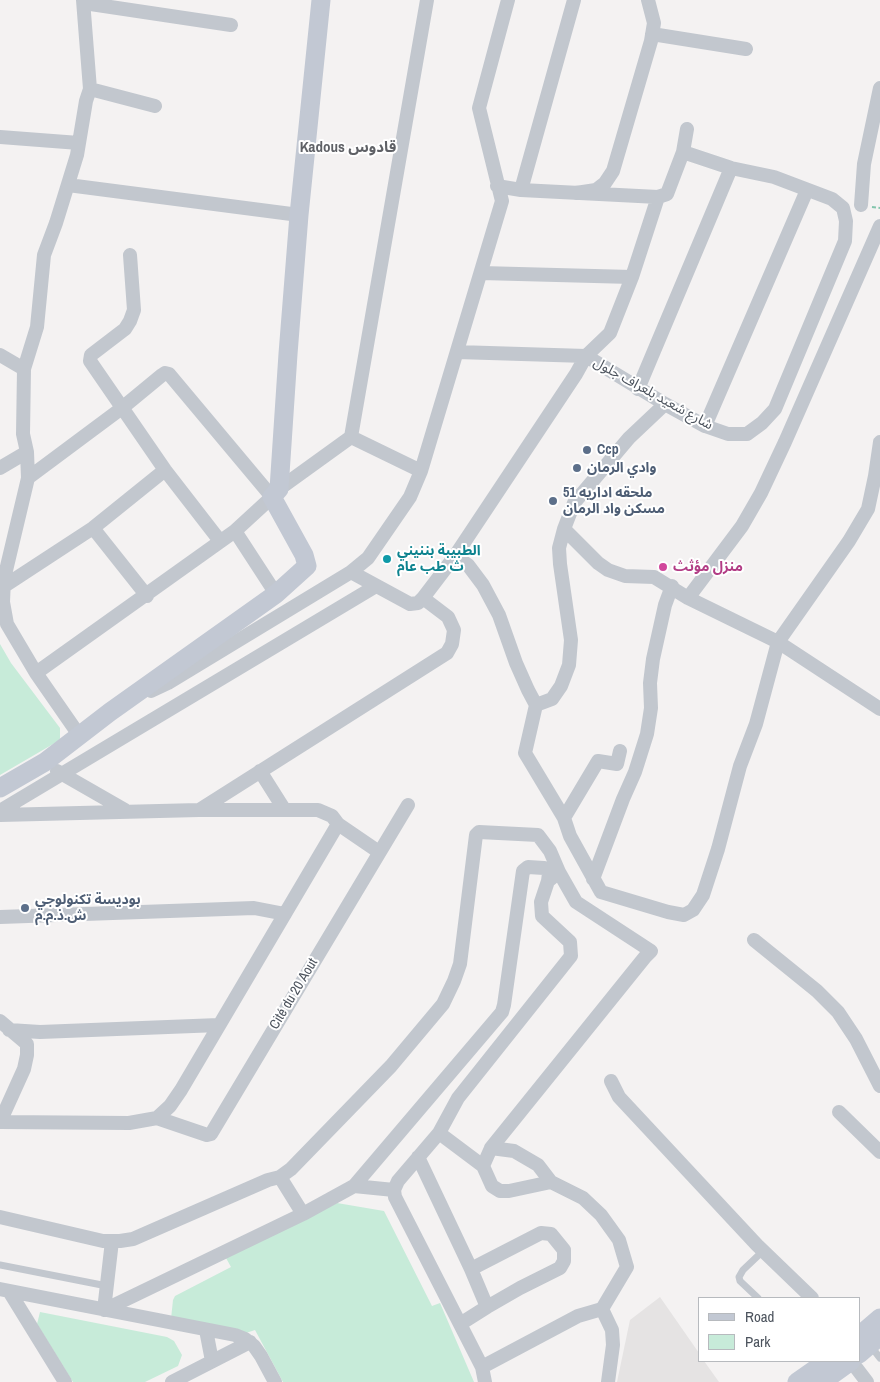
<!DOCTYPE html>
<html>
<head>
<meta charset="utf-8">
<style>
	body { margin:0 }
	#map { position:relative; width:880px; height:1382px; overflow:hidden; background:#f4f2f2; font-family:"Archivo Narrow",sans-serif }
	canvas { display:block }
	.legend { position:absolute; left:698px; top:1297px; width:162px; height:65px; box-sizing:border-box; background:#fff; border:1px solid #b7babe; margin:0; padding:6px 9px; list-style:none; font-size:15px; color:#4c535d }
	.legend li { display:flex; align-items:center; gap:10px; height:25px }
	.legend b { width:25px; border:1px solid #b7babe }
</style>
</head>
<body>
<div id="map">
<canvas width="880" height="1382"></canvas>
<ul class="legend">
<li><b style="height:6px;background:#c2c8d3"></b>Road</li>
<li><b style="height:14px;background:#c7ebd9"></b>Park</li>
</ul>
</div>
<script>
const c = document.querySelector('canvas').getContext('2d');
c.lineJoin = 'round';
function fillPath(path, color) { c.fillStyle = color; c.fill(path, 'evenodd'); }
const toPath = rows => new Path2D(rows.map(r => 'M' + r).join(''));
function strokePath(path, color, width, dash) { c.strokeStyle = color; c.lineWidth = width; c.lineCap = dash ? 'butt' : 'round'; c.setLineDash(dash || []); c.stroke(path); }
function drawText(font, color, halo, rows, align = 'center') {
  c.font = font + ' "Archivo Narrow","Noto Sans Arabic",sans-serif'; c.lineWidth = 4; c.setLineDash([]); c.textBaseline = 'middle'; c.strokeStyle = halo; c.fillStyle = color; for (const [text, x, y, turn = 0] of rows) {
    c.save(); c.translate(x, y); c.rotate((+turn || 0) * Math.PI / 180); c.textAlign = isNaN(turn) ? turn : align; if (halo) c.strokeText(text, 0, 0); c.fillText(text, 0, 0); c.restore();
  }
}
fillPath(toPath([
	[660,1297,699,1353,699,1361,704,1361,719,1382,617,1382,630,1320]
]), '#e5e3e3');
fillPath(toPath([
	[0,644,11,663,60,728,60,740,0,775],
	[337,1203,384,1211,432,1306,440,1303,474,1382,283,1382,255,1330,246,1333,171,1319,173,1300,175,1296,231,1267,226,1258],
	[40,1312,167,1337,174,1341,182,1355,178,1366,145,1382,73,1382,37,1324]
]), '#c7ebd9');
strokePath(toPath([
	[872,207,880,208]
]), '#83c5ac', 2, [4, 2.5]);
strokePath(toPath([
	[0,1265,107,1286],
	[758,1298,740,1281,739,1277,743,1270,763,1251],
	[870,1345,880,1358]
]), '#c2c7ce', 7);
strokePath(toPath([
	[84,3,231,25],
	[652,34,746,49],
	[90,89,155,106],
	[0,137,79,143],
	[68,185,299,215],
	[497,186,521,190,658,197],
	[521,190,574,0],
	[576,193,596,190,605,183,613,171,651,41,654,23,648,0],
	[861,205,864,164,880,88],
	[130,255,134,310,130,321,125,329,91,355,90,361,165,470,220,541],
	[481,273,632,277],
	[457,352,586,356,665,404,705,426,728,434,747,434,762,423,775,409,845,241,846,221,843,208,832,199,774,177,731,168,683,152],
	[0,355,24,369],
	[638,389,731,168],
	[705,426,807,190],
	[351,437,421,471],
	[0,468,27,452],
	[28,478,122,408,162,375,165,373,169,374,272,497,235,531,36,673],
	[279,489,351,437,427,0],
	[93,528,147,596],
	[564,529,598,563,608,570,625,576,654,577,688,598,778,642,880,709],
	[235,531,276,594],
	[455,556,468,565,483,585,499,615,516,663,528,690,536,705,552,699,561,686,569,665,571,640,560,564,559,548,564,529,574,503,629,438,665,404],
	[351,572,410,604,418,603,423,598,455,556,576,374,586,356,610,333,632,277,658,197,667,194,683,152,687,129],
	[3,587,93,528,165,470],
	[688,598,742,526,761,493,785,442,880,226],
	[151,691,168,683,351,572,368,558,410,497,421,471,502,201,479,108,508,0],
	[536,705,525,753,564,818,598,761,617,764,620,751],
	[79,735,36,673,7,624,3,602,4,579,28,478,27,452,23,434,24,369,37,327,44,255,56,223,77,155,86,101,90,89,83,0],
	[57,771,125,810],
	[260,771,284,809],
	[201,809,447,653,452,644,454,630,448,617,423,598],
	[0,811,376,586],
	[0,815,199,810,318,810,332,816,338,824,181,1090,170,1106,157,1118,129,1123,0,1122,24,1069,27,1055,27,1044,0,1021],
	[564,818,570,836,601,892,668,912,684,915,693,910,703,895,718,849,740,766,756,724,778,642,849,541,868,509,875,476,880,442],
	[338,824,379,852],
	[593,879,623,799,635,772,647,734,651,708,650,683,653,659,665,605,672,586],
	[0,917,254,908,285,914],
	[754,940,817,991,838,1012,856,1039,880,1086],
	[9,1030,40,1032,219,1025],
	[611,1081,619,1097,757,1245,812,1298],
	[839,1112,880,1152],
	[157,1118,207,1135,211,1134,408,805],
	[439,1133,483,1166,492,1186,500,1191,509,1191,551,1182],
	[418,1157,471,1269,487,1307,460,1324],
	[280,1177,303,1214],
	[354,1186,394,1190],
	[0,1217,103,1241,120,1241,133,1239,268,1180,280,1177,291,1169,391,1066,443,1004,454,981,460,964,476,835,479,832,538,835,550,851,559,872,576,902,651,951,645,957,491,1148,483,1166],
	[471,1269,541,1233,551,1234,564,1250,564,1261,560,1268,520,1288,487,1307],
	[0,1289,235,1335,245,1339,254,1346,261,1356,275,1382],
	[9,1291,65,1382],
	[602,1309,612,1330,613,1345,608,1382],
	[104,1310,303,1214,354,1186,502,1012,504,1005,523,871,528,867,544,868,547,870,549,873,548,881],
	[104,1310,112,1241],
	[206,1330,212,1361],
	[851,1361,867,1382],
	[482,1367,578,1316,602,1309,627,1267,619,1240,601,1215,583,1198,551,1182,538,1165,514,1151,491,1148],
	[172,1382,250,1342],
	[485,1382,482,1367,395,1197,394,1190,398,1181,439,1133,458,1098,571,956,570,942,542,916,541,902,548,881,554,876]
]), '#c2c7ce', 14);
strokePath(toPath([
	[0,788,45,762,110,712,276,594,307,566,304,555,272,497,279,489,288,354,299,215,321,0],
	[859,1336,880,1318],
	[859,1354,880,1336],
	[797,1382,827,1361],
	[822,1382,851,1361]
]), '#c2c8d3', 19);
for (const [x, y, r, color] of [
	[587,450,5,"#5c6f8a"],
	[577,468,5,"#5c6f8a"],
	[553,501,5,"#5c6f8a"],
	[387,559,5,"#0f9aa8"],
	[663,567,5,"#d1479c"],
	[25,908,5,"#5c6f8a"]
]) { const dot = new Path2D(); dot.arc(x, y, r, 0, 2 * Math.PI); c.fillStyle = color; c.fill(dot); strokePath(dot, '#fff', 2); }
drawText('14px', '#4c535d', '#fff', [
	["شارع شعيد بلعراف جلول",653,394,29],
	["Cité du 20 Aout",294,994,-59]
]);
drawText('bold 14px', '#4e5e75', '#fff', [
	["Ccp",597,450],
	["وادي الرمان",587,468],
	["ملحقه اداريه 51",563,493],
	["مسكن واد الرمان",563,509],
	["بوديسة تكنولوجي",35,900],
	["ش.ذ.م.م",35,916]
], 'left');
drawText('bold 14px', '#0d838f', '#fff', [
	["الطبيبة بننيني",397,551],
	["ث طب عام",397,567]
], 'left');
drawText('bold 14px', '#b23c85', '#fff', [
	["منزل مؤثث",673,567]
], 'left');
drawText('bold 15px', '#5f6166', '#fff', [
	["Kadous قادوس",348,148]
]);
</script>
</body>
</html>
